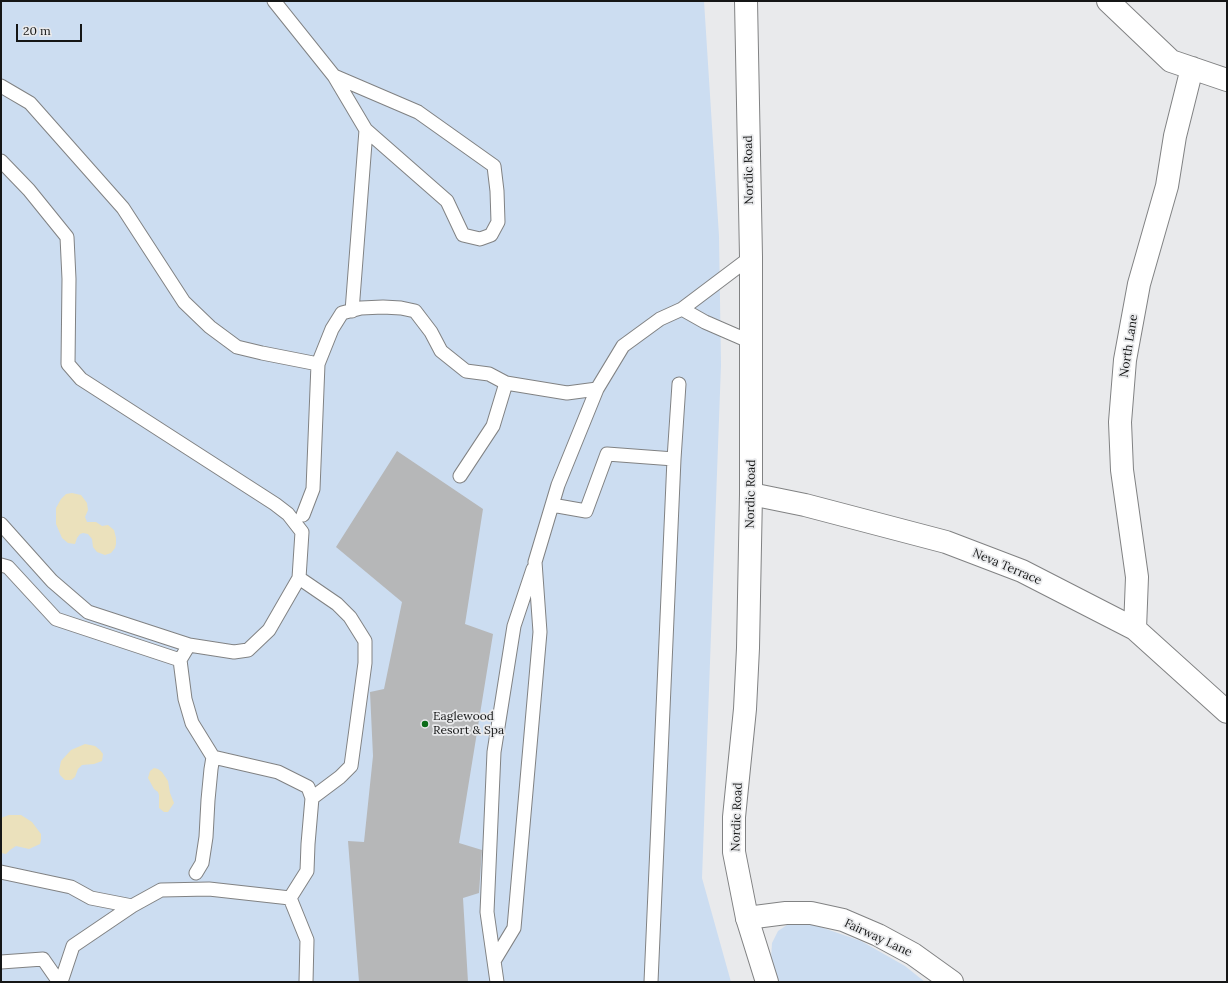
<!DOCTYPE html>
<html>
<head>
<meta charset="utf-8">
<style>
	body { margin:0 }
	#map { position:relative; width:1228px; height:983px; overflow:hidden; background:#e9eaec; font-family:Lora,serif }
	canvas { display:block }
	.frame { position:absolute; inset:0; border:2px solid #151616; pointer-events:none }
	.scale { position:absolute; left:16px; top:24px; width:66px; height:18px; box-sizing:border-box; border:2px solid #151616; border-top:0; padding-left:5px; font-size:12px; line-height:14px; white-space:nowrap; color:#151616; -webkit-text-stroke:3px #e9eaec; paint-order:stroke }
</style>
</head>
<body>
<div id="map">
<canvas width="1228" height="983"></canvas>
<div class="frame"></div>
<div class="scale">20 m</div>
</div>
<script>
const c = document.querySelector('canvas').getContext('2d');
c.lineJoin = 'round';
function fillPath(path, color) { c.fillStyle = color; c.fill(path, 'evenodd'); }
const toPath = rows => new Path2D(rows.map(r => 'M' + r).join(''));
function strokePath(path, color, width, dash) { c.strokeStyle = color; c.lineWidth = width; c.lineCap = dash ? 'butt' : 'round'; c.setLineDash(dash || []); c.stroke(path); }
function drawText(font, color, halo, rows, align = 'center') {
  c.font = font + ' Lora,serif'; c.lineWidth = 3.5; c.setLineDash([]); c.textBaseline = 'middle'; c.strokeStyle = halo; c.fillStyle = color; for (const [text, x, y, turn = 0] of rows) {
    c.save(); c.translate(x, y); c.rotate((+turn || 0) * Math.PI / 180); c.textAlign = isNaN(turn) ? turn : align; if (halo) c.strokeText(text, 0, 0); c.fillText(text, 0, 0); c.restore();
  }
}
fillPath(toPath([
	[1,1,704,1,719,236,721,365,702,878,731,982,1,982],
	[806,922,861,941,905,966,925,982,779,982,771,959,772,943,778,931,790,923]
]), '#ccddf1');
fillPath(toPath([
	[72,493,81,495,87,503,88,510,85,517,87,522,96,522,102,526,108,525,114,530,116,538,116,544,115,548,111,553,105,555,97,552,93,547,92,539,88,534,83,533,80,534,77,538,75,544,68,543,62,538,56,524,56,508,61,499,66,494],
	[85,744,95,746,100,750,103,754,102,761,94,764,82,765,78,769,75,777,71,780,65,780,60,775,59,771,61,761,71,750],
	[154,768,158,769,162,772,168,781,170,793,174,803,168,812,164,812,159,808,159,795,158,792,154,789,148,778,150,771],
	[9,815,21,815,32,822,41,834,41,840,40,844,29,849,16,846,10,850,6,854,1,853,1,818]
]), '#ebe1bc');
fillPath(toPath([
	[397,451,483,509,465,624,493,634,459,843,482,850,479,893,463,898,468,982,359,982,348,841,364,842,373,756,370,692,384,689,402,602,336,547]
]), '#b6b7b8');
const lane = toPath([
	[274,1,334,76],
	[1,86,30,103,123,208,184,302,210,327,237,347,262,353,318,364],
	[1,161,29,190,67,237,69,279,68,364,81,379,275,504,288,514,302,532,299,578,269,630,248,650,234,652,189,645,180,660,185,699,192,723,213,757,211,769,208,800,206,837,202,863,196,873],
	[682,309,705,322,751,342],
	[352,311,366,130,447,201,463,235,480,239,491,235,498,222,497,191,494,166,418,112,334,76,366,130],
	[460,476,493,426,506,383,567,393,597,389],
	[552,505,586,511,607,454,674,459],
	[303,515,313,489,318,364,332,329,342,313,361,308,383,307,401,308,415,311,431,332,441,351,466,371,489,374,506,383],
	[1,524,52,581,88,612,189,645],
	[1,565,8,567,56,619,180,660],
	[299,578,337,604,350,617,365,641,365,663,351,766,340,777,312,798],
	[213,757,278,772,308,787,312,798,308,844,307,871,290,898],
	[1,872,71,887,91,898,132,906],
	[494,961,487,912,494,752,514,626,533,569],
	[1,962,43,959,59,982],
	[61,982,73,946,132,906,161,890,209,889,290,898,307,940,306,982],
	[497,982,494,961,514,928,540,632,535,562,558,485,597,389,623,346,660,319,682,309,751,257],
	[651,982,674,459,679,384]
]);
const street = toPath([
	[1108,1,1171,61,1227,80],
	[751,494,805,505,946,542,1022,571,1135,629,1227,712],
	[1135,629,1137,577,1122,470,1120,422,1125,360,1139,284,1167,186,1175,136,1192,68],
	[747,918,786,913,811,913,843,920,878,935,913,954,952,982]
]);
const secondary = toPath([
	[746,1,751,257,751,494,748,648,745,709,734,817,734,852,747,918,767,982]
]);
strokePath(lane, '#818283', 15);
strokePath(street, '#818283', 24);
strokePath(secondary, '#818283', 24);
strokePath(lane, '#fff', 13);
strokePath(street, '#fff', 22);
strokePath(secondary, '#fff', 22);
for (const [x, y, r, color] of [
	[425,724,4,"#0b6c18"]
]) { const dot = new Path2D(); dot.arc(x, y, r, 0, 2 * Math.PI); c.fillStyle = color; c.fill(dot); strokePath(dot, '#e9eaec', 1.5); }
drawText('12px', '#151616', '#e9eaec', [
	["Nordic Road",749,170,-91],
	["North Lane",1129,346,-81],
	["Nordic Road",751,494,-89],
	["Neva Terrace",1007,567,23],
	["Nordic Road",737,817,-88],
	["Fairway Lane",878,938,25]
]);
drawText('12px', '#151616', '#e9eaec', [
	["Eaglewood",433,717],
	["Resort & Spa",433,731]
], 'left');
</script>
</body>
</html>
